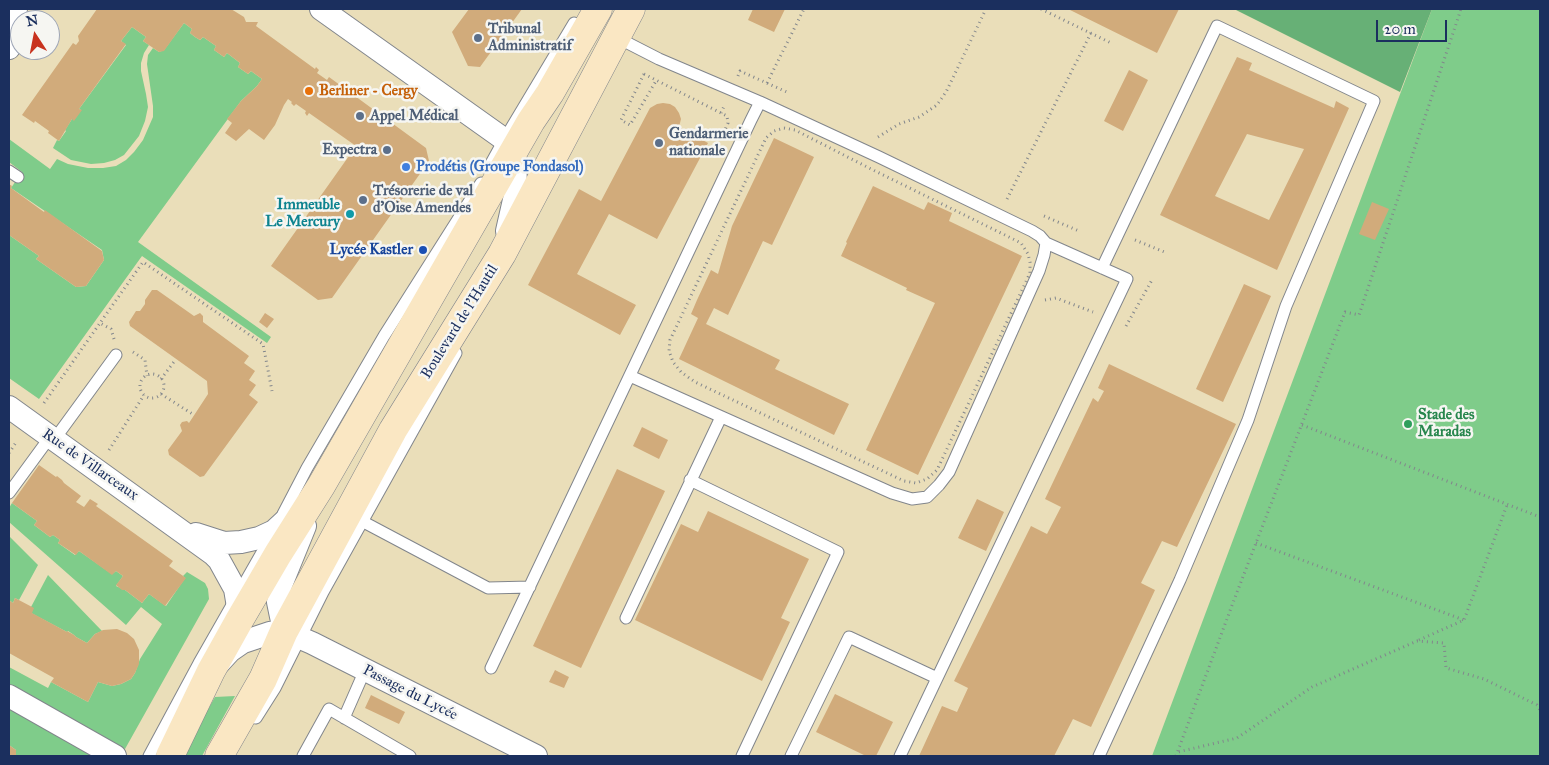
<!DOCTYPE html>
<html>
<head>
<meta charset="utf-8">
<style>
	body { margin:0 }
	#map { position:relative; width:1549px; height:765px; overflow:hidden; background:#eadeb9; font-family:"IM FELL Great Primer",serif }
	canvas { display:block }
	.frame { position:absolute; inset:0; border:10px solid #1b2f5e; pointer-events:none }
	.north { position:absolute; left:10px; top:10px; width:50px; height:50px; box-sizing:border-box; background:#f6f6f2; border:1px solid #9ea6b7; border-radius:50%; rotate:349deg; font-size:14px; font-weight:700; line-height:20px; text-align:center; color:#1b2f5e }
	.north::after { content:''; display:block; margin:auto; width:18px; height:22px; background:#c8321e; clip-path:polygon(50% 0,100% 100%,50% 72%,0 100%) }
	.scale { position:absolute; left:1376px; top:20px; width:71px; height:22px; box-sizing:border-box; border:2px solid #1b2f5e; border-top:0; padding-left:6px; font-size:15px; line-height:18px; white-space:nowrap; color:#1b2f5e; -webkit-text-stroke:4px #f6f6f2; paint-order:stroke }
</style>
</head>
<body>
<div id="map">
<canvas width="1549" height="765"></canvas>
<div class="frame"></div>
<div class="north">N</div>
<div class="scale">20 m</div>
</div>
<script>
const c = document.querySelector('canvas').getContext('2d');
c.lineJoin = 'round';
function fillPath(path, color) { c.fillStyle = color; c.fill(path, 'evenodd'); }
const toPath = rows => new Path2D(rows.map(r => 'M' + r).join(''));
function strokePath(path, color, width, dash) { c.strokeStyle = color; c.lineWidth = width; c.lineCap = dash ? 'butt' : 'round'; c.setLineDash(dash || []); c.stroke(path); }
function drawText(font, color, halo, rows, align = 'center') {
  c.font = font + ' "IM FELL Great Primer",serif'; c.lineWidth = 5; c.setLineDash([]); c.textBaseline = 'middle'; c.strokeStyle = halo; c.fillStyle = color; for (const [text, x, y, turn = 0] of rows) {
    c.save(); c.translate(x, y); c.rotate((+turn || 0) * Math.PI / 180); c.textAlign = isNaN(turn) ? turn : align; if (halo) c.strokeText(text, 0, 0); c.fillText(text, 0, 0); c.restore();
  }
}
fillPath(toPath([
	[1432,9,1540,9,1540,756,1152,756],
	[184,23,192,29,190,33,195,37,200,40,203,37,216,46,214,50,224,57,227,53,240,63,238,67,248,74,251,71,262,79,257,86,241,101,138,242,271,337,267,343,142,256,39,399,9,378,9,235,39,256,36,259,76,287,86,286,104,260,102,250,11,188,22,172,9,162,9,139,50,169,57,159,68,164,88,168,103,168,116,166,126,160,134,152,143,140,153,117,153,106,147,64,148,55,153,48,159,52,164,50],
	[132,27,146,37,143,41,149,45,144,53,141,63,141,71,146,94,148,107,145,121,139,136,124,155,115,160,104,163,91,164,71,160,53,148,57,140,59,141,66,131,65,130,72,119,81,110,79,109,126,45,121,41],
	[12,503,37,521,34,525,50,537,53,535,60,540,58,543,75,555,79,551,112,574,116,571,123,576,116,586,125,590,142,603,149,594,166,606,185,578,183,576,187,572,205,583,208,589,209,599,125,749,9,684,9,667,48,688,51,682,88,702,98,682,112,686,121,684,131,679,135,673,140,659,162,624,141,607,126,625,9,522,9,508],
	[9,536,38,565,19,600,15,598,13,603,9,600],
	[48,575,102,631,95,634,87,643,76,637,74,635,68,631,67,632,31,613,31,607],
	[235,696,202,756,182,756,215,697],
	[9,708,95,756,16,756,16,750,9,745]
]), '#7fcc8a');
fillPath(toPath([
	[1234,9,1432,9,1400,92]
]), '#67b076');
fillPath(toPath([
	[97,9,231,9,244,17,246,22,258,22,256,26,315,69,316,67,319,70,317,73,327,80,329,77,426,148,429,161,332,298,318,300,271,266,356,146,309,113,307,116,305,113,306,111,296,104,294,106,291,103,292,102,288,99,284,105,275,125,264,140,249,129,236,141,225,133,232,123,227,119,241,101,257,86,262,79,251,71,248,74,238,67,240,63,227,53,224,57,214,50,216,46,203,37,200,40,195,37,190,33,192,29,184,23,164,51,159,52,143,41,146,37,132,27,121,41,126,44,79,109,82,110,74,121,72,119,59,141,48,133,49,131,35,121,34,123,22,115,73,43,76,45,79,41,78,36],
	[469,9,522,9,480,67,468,66,452,32],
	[753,9,785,9,774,32,748,20],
	[1068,9,1179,9,1157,53],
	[1237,57,1252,63,1249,70,1334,108,1336,101,1349,108,1277,270,1160,215],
	[1247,134,1304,149,1269,220,1215,196],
	[1129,70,1148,80,1123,131,1104,121],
	[663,103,670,104,675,107,679,113,681,119,679,127,708,143,657,239,609,214,577,274,636,305,620,335,528,285,579,189,601,201,650,108,657,104],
	[774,138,814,157,772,245,763,241,728,315,714,308,706,324,780,360,775,369,849,404,834,435,679,359,698,318,691,314,697,300,711,270,718,274,732,226],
	[9,184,12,186,11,188,44,212,45,210,102,251,104,260,86,286,76,287,36,259,39,256,9,235],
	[873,186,924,210,928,202,952,213,949,221,1022,256,918,475,866,450,935,303,906,290,907,288,841,256,847,243,846,242],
	[1372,202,1389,209,1375,240,1359,234],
	[1244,284,1271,296,1223,402,1196,389],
	[152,290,157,290,194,316,200,313,203,316,203,322,249,356,244,363,255,371,249,380,256,385,249,395,258,402,204,476,200,477,169,455,168,450,182,431,180,425,182,422,187,421,189,423,208,394,207,381,130,326,129,322,136,311,140,311,145,304,145,300],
	[265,313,274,319,267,328,259,322],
	[1109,364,1236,424,1177,547,1162,541,1141,583,1155,590,1091,727,1073,719,1054,756,919,756,942,706,957,712,968,688,954,681,1031,526,1047,534,1061,507,1045,499,1093,398,1098,402,1104,391,1098,388],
	[642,427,668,440,659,459,633,446],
	[39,465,56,477,57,476,62,480,64,483,81,496,76,502,84,507,90,499,98,504,96,506,173,561,169,566,186,578,165,606,149,594,142,603,125,590,122,590,116,585,123,576,116,571,112,575,79,551,76,555,58,543,60,540,53,535,50,537,34,525,37,521,12,503],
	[617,469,665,491,581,668,533,646],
	[977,499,1004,512,986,551,958,538],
	[708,511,809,559,781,618,790,622,762,681,635,620,681,524,698,532],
	[15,598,34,608,32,613,67,632,67,631,74,635,76,637,87,643,95,634,103,630,117,629,127,633,134,639,139,650,139,664,135,673,131,679,121,684,112,686,98,682,88,702,51,682,54,678,9,653,9,600,13,603],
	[555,670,569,677,564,688,549,682],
	[835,694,893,722,876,756,866,756,816,732],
	[371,695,405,712,399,724,365,708],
	[9,745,16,750,16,756,9,756]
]), '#d1ab7b');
const lane = toPath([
	[616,37,659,59,760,102,879,157,1032,231,1040,236,1046,243,1044,255,1039,271,949,472,939,485,927,497,912,499,892,493,630,376],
	[488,169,504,140,574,23],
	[9,171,18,177],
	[54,440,116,355],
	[690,480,838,552,742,756],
	[9,493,50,437],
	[283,514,307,468,384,336,481,183],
	[356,518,488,588,530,587],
	[626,618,721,417],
	[491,668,751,120,760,102],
	[256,718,275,688,323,592,456,353],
	[344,718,365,670],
	[149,756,199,663,272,535],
	[303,756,329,709,410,756],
	[791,756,849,637,937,678],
	[900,756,1127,279,1046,243],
	[1099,756,1180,580,1248,420,1286,306,1374,101,1217,26,1102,268]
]);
const street = toPath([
	[321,9,515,147,516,191,507,231],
	[9,16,16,9],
	[9,48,20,26],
	[9,407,213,554,219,560,235,589,240,619],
	[196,534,224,543,241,542,259,538,274,531,301,506],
	[284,631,312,643,536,756],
	[284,631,278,602,281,585,305,526],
	[219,663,230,651,243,642,270,633,284,631],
	[9,696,115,756]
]);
const secondary = toPath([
	[170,756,211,671,240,619,278,554,321,486,531,121,550,93,598,9],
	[219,756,263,679,284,631,393,430,502,254,631,9]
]);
strokePath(lane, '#82868c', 13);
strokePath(street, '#82868c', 24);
strokePath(secondary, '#82868c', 29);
strokePath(toPath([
	[1041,9,1111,43],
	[644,74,727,116,728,123,724,132],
	[644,74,621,120,630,125,656,81],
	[738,76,740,71,789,93],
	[767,83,804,9],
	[721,113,725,104],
	[784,128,795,130,871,169,1007,236,1021,243,1028,254,1030,262,1030,273,1023,288,937,470,927,479,916,483,904,481,695,382,681,372,673,362,669,351,670,340,766,138,774,131,784,128],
	[878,137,899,124,919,117,937,105,946,92,986,9],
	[1007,199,1091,33],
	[1044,216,1079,231],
	[1135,240,1167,253],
	[1045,300,1056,298,1093,312],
	[1126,326,1152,280,1154,280],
	[114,339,111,329,100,323,143,262,263,344,272,391],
	[133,352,145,360,147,376],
	'140 386a12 12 0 1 1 24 0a12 12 0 1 1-24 0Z',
	[161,379,176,359],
	[161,394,194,415],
	[44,403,100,323],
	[1302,425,1540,517],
	[109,450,144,395],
	[9,453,17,441],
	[1256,543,1464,620],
	[1419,640,1464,620,1507,505],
	[1176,756,1234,600,1345,312,1359,315,1461,9],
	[1179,756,1178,752,1237,738,1312,687,1417,641,1444,643,1446,668,1484,679,1537,705,1540,710]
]), '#82868c', 3, [1, 4]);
strokePath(lane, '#fff', 11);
strokePath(street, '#fff', 22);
strokePath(secondary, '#fae7c3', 28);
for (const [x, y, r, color] of [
	[478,38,5,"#5c6f8a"],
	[309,91,5,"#e8710a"],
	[360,116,5,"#5c6f8a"],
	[659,143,5,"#5c6f8a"],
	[387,150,5,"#5c6f8a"],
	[406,167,5,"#3f7fe0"],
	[363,200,5,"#5c6f8a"],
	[350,214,5,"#0f9aa8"],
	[423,250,5,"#1a4fb4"],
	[1408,424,5,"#2e9e5b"]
]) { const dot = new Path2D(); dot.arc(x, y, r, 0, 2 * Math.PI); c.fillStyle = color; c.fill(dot); strokePath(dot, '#f6f6f2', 2); }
drawText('bold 15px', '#4e5e75', '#f6f6f2', [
	["Tribunal",488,29],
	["Administratif",488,46],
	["Appel Médical",370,116],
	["Gendarmerie",669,134],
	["nationale",669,151],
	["Expectra",377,150,"right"],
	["Trésorerie de val",373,191],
	["d'Oise Amendes",373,208]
], 'left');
drawText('bold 15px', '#c56008', '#f6f6f2', [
	["Berliner - Cergy",319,91]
], 'left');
drawText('bold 15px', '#366cbe', '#f6f6f2', [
	["Prodétis (Groupe Fondasol)",416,167]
], 'left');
drawText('bold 15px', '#0d838f', '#f6f6f2', [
	["Immeuble",340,205],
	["Le Mercury",340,222]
], 'right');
drawText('bold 15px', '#164399', '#f6f6f2', [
	["Lycée Kastler",413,250]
], 'right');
drawText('15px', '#1b2f5e', '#f6f6f2', [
	["Boulevard de l'Hautil",460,322,-58],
	["Rue de Villarceaux",90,465,35],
	["Passage du Lycée",410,693,27]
]);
drawText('bold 15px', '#27864d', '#f6f6f2', [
	["Stade des",1418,415],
	["Maradas",1418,432]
], 'left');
</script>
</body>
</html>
